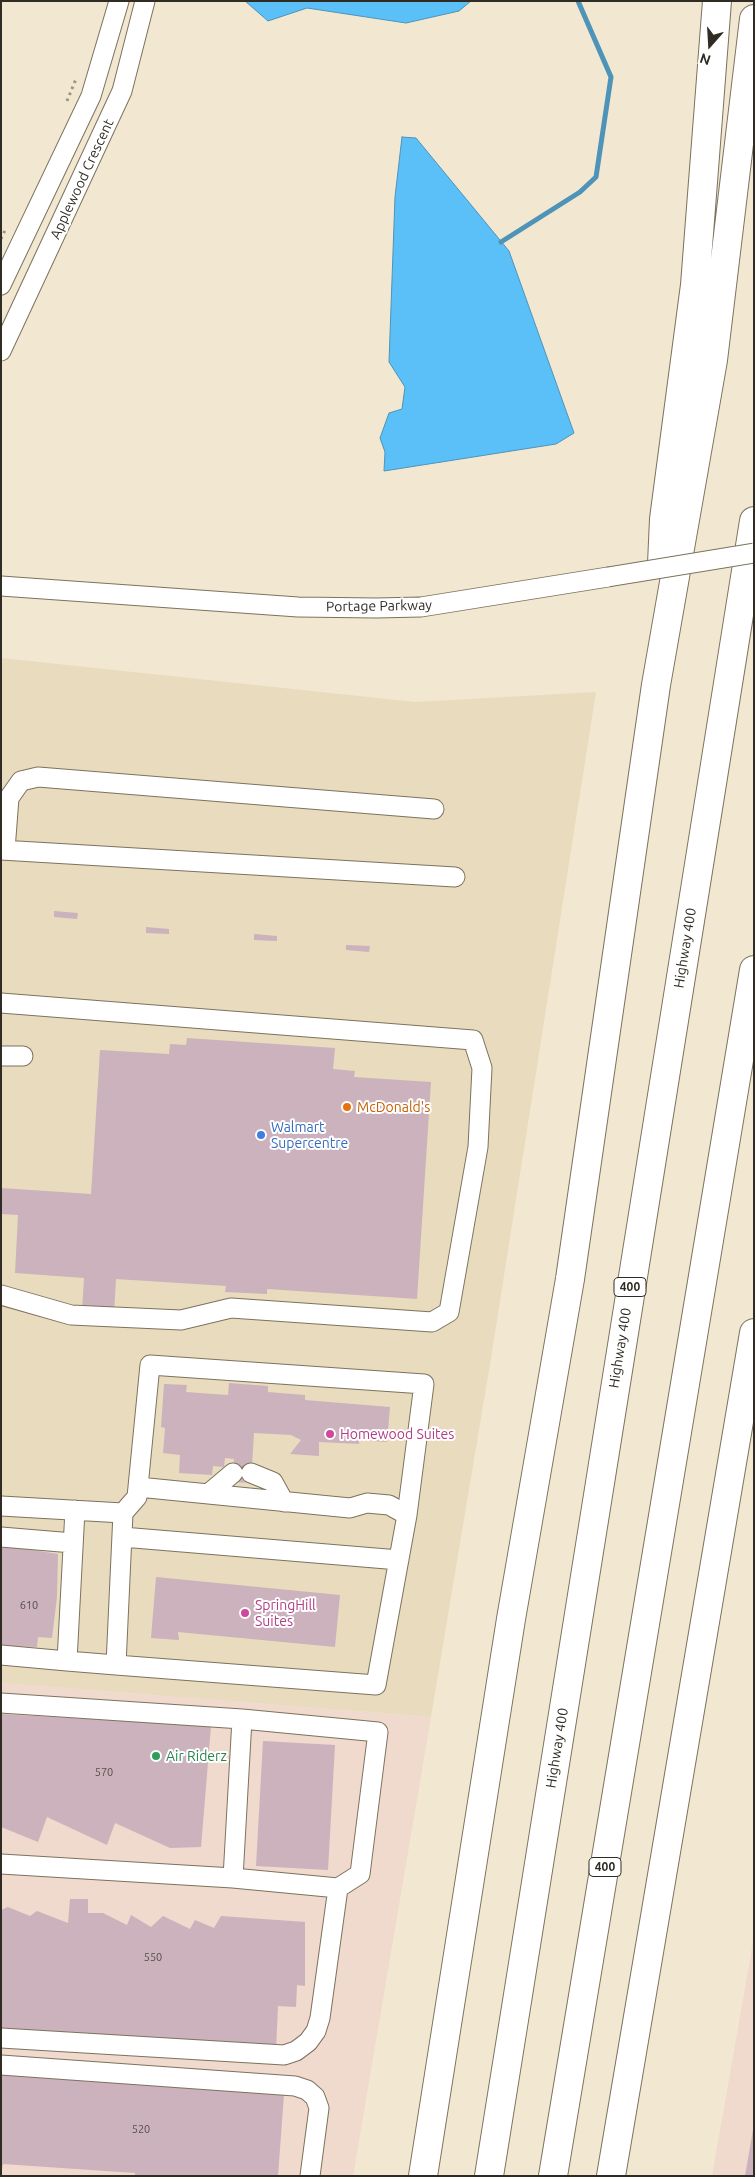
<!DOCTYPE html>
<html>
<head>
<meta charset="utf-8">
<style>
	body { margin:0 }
	#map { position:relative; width:755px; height:2177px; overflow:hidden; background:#f2e7d0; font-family:Ubuntu,sans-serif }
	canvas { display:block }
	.frame { position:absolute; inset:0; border:2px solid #302c24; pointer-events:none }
	.north { position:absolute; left:685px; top:20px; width:50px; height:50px; -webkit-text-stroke:4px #fff; paint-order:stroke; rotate:199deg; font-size:14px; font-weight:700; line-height:20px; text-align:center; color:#302c24 }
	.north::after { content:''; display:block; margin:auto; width:18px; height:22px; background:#302c24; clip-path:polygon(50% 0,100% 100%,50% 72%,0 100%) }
</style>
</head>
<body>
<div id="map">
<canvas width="755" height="2177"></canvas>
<div class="frame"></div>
<div class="north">N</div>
</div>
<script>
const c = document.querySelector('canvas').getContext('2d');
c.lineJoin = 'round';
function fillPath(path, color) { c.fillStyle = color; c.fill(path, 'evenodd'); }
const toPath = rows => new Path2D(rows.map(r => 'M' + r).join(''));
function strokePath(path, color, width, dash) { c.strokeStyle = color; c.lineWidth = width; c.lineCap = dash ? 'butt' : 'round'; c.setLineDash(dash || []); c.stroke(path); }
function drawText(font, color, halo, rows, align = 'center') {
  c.font = font + ' Ubuntu,sans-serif'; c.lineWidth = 4; c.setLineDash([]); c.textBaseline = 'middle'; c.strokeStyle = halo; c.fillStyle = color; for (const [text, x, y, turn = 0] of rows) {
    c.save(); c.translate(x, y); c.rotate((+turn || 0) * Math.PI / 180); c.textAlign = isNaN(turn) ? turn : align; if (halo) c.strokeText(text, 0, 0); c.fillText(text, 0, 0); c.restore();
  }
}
fillPath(toPath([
	[1,658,415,702,596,692,491,1358,431,1717,1,1683]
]), '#e9dbbd');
fillPath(toPath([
	[1,1683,431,1717,353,2176,1,2176],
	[754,1937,754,2176,712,2176]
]), '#f0d9cd');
const water = toPath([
	[245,1,471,1,459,11,406,23,307,8,268,21,245,1],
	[402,137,416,138,509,251,574,433,556,444,384,471,385,452,380,438,389,413,402,409,405,387,389,362,395,197,402,137]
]);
fillPath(water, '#5bbff8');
strokePath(water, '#4e93b8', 1);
strokePath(toPath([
	[501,242,580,192,596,177,611,77,578,1]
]), '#4e93b8', 5);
fillPath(toPath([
	[54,911,78,913,77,919,54,917],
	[146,927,169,929,169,934,146,933],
	[254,934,277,936,277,941,254,940],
	[346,945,370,946,369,952,346,950],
	[187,1038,335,1048,333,1069,355,1071,354,1077,431,1082,417,1299,267,1289,267,1294,225,1292,226,1286,116,1279,114,1313,82,1311,84,1278,15,1273,18,1215,1,1214,1,1188,91,1194,100,1050,169,1054,170,1044,186,1045],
	[229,1383,268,1386,268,1392,305,1395,305,1400,390,1407,387,1442,359,1440,359,1444,319,1442,319,1456,290,1454,301,1440,291,1435,254,1433,251,1483,233,1482,234,1459,225,1458,224,1467,213,1466,212,1475,179,1473,180,1455,163,1453,165,1428,161,1427,164,1384,187,1385,186,1392,228,1395],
	[1,1548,20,1548,58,1554,57,1597,52,1638,38,1637,37,1647,1,1646],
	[156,1577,340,1595,335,1647,178,1632,179,1640,151,1638],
	[1,1714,211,1726,201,1847,170,1848,115,1823,107,1845,47,1817,38,1842,1,1827],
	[263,1741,335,1745,328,1870,256,1866],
	[70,1899,88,1899,88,1913,103,1913,127,1925,131,1915,151,1927,163,1916,190,1929,195,1920,214,1928,221,1916,305,1922,305,1986,297,1985,296,2007,278,2006,276,2050,1,2033,1,1910,8,1907,30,1916,37,1911,68,1923],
	[1,2073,284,2094,278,2176,135,2176,135,2173,3,2164,1,2174],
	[753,2130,754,2176,745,2176]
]), '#cbb2bd');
const minor = toPath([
	[1,285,91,96,119,1],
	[1,351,122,91,145,1],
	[1,586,298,607,376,608,421,607,608,577],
	[1,850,455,877],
	[5,850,9,798,21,781,38,777,434,809],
	[1,1003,473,1040,482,1068,478,1147,449,1312,432,1322,231,1308,181,1320,71,1315,1,1295],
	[1,1056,23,1056],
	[251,1473,273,1482,284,1502],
	[138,1487,350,1508,367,1503,389,1505,407,1515,424,1384,150,1365,137,1497,123,1513,116,1665,376,1685,407,1515],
	[208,1494,233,1473],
	[1,1506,123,1513],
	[1,1537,73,1543],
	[122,1537,399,1560],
	[1,1655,67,1661,75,1510],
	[67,1661,116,1665],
	[1,1703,242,1719,378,1732,360,1874,338,1888,233,1878,1,1864],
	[233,1878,242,1719],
	[1,2038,284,2055,296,2051,308,2042,316,2031,320,2018,338,1888],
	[1,2065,295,2086,307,2090,315,2097,319,2108,310,2176]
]);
const highway = toPath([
	[662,564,664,519,695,285,717,1],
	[423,2176,511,1619,570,1279,656,685,713,360,754,19],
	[489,2176,754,521],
	[553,2176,754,970],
	[611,2176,754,1333]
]);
strokePath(minor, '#7c725e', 21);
strokePath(highway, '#7c725e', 30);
strokePath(toPath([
	[67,101,76,79],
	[1,239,5,230]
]), '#9d9584', 3, [2.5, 4]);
strokePath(minor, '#fff', 19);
strokePath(highway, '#fff', 28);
const minorBridge = toPath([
	[608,577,754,553]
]);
strokePath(minorBridge, '#7c725e', 21, []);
strokePath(minorBridge, '#fff', 19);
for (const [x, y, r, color] of [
	[347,1107,5,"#e8710a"],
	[261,1135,5,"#3f7fe0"],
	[330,1434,5,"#d1479c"],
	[245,1613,5,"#d1479c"],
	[156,1756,5,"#2e9e5b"]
]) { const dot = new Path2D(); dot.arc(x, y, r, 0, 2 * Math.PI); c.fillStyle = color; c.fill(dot); strokePath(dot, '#fff', 2); }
drawText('11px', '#574e4a', null, [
	["610",29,1605],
	["570",104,1772],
	["550",153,1957],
	["520",141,2129]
]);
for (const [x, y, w] of [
	[630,1287,32],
	[605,1867,32]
]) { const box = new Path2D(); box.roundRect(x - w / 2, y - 9.5, w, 19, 4); c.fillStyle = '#fff'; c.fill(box); strokePath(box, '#302c24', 1); }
drawText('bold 12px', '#302c24', null, [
	["400",630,1287],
	["400",605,1867]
]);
drawText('14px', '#302c24', '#fff', [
	["Applewood Crescent",82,179,-65],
	["Portage Parkway",379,606,-1],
	["Highway 400",685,948,-81],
	["Highway 400",620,1348,-81],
	["Highway 400",557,1748,-81]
]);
drawText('14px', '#c56008', '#fff', [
	["McDonald's",357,1107]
], 'left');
drawText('14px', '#366cbe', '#fff', [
	["Walmart",271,1127],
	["Supercentre",271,1143]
], 'left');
drawText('14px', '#b23c85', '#fff', [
	["Homewood Suites",340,1434],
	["SpringHill",255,1605],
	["Suites",255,1621]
], 'left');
drawText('14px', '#27864d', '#fff', [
	["Air Riderz",166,1756]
], 'left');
</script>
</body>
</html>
